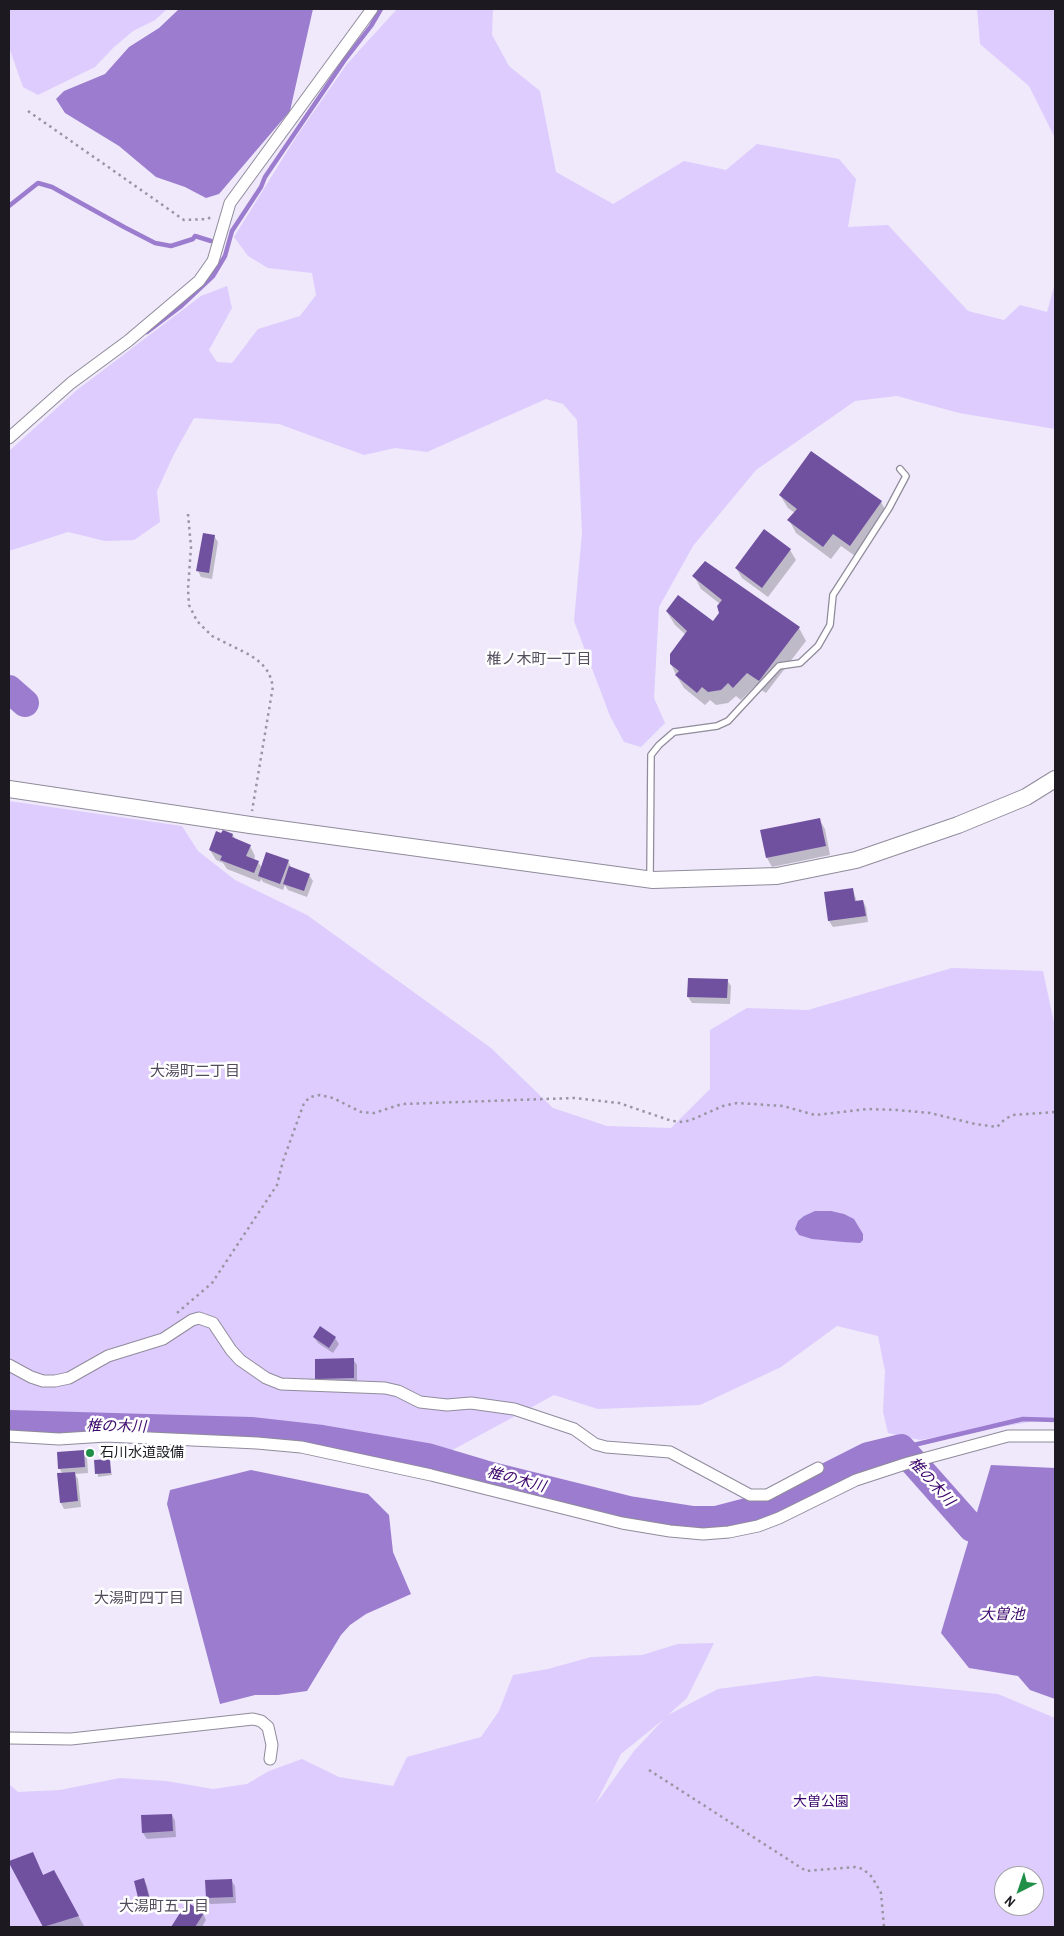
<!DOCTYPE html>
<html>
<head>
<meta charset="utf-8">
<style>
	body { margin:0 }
	#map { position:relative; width:1064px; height:1936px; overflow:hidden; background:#efe9fb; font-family:"Archivo Narrow",sans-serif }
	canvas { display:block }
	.frame { position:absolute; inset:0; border:10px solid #1c1a20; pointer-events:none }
	.north { position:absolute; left:994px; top:1866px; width:50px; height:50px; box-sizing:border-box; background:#fff; border:1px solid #a4a3a6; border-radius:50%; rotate:221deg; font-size:14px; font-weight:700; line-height:20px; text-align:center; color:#1c1a20 }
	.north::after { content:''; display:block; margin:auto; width:18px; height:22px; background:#208f48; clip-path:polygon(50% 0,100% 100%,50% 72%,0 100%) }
</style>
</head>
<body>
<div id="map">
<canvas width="1064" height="1936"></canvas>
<div class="frame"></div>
<div class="north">N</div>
</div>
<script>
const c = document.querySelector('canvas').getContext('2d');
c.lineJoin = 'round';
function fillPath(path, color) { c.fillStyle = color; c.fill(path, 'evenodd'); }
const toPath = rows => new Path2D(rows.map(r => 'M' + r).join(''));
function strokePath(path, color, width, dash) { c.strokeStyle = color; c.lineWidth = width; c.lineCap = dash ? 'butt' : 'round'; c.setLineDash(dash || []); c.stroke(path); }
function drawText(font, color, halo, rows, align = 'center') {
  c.font = font + ' "Archivo Narrow","Noto Sans JP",sans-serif'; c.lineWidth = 5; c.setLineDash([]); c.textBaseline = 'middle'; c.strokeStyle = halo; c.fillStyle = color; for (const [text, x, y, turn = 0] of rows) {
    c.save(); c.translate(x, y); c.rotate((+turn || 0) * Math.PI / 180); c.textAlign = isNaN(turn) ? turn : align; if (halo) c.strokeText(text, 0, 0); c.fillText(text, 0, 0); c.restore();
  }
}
fillPath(toPath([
	[9,9,167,9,155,20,133,31,113,48,95,67,38,95,23,87,9,47],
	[397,9,493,9,492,35,509,66,540,91,556,172,613,204,684,161,726,170,757,144,839,159,856,179,848,227,888,225,968,311,1004,320,1020,305,1047,312,1055,283,1055,429,959,413,897,396,855,401,756,470,693,546,659,607,654,698,665,723,641,747,624,742,610,716,574,621,582,533,577,420,563,404,546,399,427,452,395,448,364,455,279,424,194,418,174,454,157,491,160,522,134,540,105,541,68,532,9,551,9,451,77,390,201,296,227,286,232,308,209,350,217,362,232,363,258,329,300,316,316,295,312,273,268,268,248,256,234,237,296,137,347,64],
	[977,9,1055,9,1055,138,1029,86,980,44],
	[9,801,182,826,198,851,235,880,307,915,491,1048,553,1108,607,1126,671,1128,710,1089,710,1030,747,1008,808,1010,952,968,1043,971,1055,1027,1055,1418,920,1440,888,1433,883,1412,885,1371,878,1336,837,1326,781,1367,700,1405,598,1409,554,1395,445,1454,237,1423,112,1418,37,1419,9,1416],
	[714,1643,687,1698,668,1715,718,1689,816,1676,998,1694,1055,1718,1055,1927,9,1927,9,1784,18,1792,60,1790,120,1778,166,1781,213,1789,247,1784,269,1771,302,1759,339,1777,393,1786,407,1757,481,1737,499,1711,513,1675,548,1669,591,1657,642,1655,678,1644],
	[664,1719,634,1751,595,1805,621,1754],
	[1004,1876,1034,1876,1034,1906,1004,1906]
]), '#ddccfd');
fillPath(toPath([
	[179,9,313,9,290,111,219,194,206,198,185,187,156,177,119,146,65,113,56,99,64,91,105,74,129,47,159,28],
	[815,1211,831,1211,844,1214,854,1219,863,1234,863,1240,860,1243,844,1242,812,1239,799,1235,795,1229,798,1221,804,1216],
	[991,1465,1055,1468,1055,1699,1030,1690,1018,1676,969,1668,941,1633],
	[251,1470,368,1494,389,1515,393,1552,411,1594,366,1614,350,1625,341,1635,307,1691,278,1695,255,1695,220,1704,167,1504,170,1490]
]), '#9b7cce');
fillPath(toPath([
	[780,495,881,502,888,515,858,558,841,546,831,559,796,533,789,520,795,513,788,508],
	[765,531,790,550,796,560,768,597,742,578,736,568],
	[214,536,218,542,212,579,201,577,198,571],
	[706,562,799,628,806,641,766,693,755,686,741,700,736,696,728,703,716,705,710,700,705,705,684,688,676,675,671,664,686,635,675,625,667,612,713,623,721,614,720,604,701,589,694,576],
	[819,819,825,829,830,855,772,867,767,858],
	[233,835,236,840,250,846,255,856,254,860,258,862,262,868,288,861,291,867,309,875,313,881,307,897,288,890,285,885,283,890,263,882,261,879,260,882,227,869,223,863,216,860,210,850],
	[853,890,857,902,863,901,866,907,868,922,833,927,829,921],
	[727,980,731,986,730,1004,692,1003,688,997],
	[314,1337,335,1338,339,1344,333,1353,318,1343],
	[353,1359,357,1365,357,1384,320,1385,317,1379],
	[83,1452,87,1458,88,1473,75,1474,78,1479,81,1507,64,1509,61,1503,63,1474,59,1468],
	[109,1460,112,1475,98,1477,96,1461],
	[172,1815,175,1821,176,1837,147,1839,143,1833],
	[10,1862,38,1864,44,1877,54,1872,84,1926,45,1927],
	[144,1880,147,1886,153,1910,144,1912,141,1906],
	[231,1880,235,1886,236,1903,210,1904,207,1898],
	[187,1904,203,1914,206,1920,202,1927,172,1927]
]), '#0003');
strokePath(toPath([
	[9,206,38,183,52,187,124,227,155,243,171,246,193,239,195,236,211,241],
	[147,332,180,307,213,276,225,256,232,231,261,187,265,177,344,61,371,26,381,9],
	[901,1448,1023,1419,1055,1420]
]), '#9b7cce', 4.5);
strokePath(toPath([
	[9,689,25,703],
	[9,1424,251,1431,322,1439,427,1457,484,1474,629,1510,693,1520,716,1520,758,1509,789,1496,868,1456,901,1448,972,1528]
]), '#9b7cce', 28);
fillPath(toPath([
	[811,451,882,501,850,546,833,534,823,547,787,520,797,509,779,495],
	[764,529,791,549,762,588,735,568],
	[203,533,215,535,209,573,196,571],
	[705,561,800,627,759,681,747,673,733,688,728,683,721,690,708,692,702,687,697,693,675,675,679,671,670,664,670,654,687,631,666,611,678,595,713,621,719,613,717,606,722,600,692,576],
	[820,818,826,846,766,858,760,830],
	[223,830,233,834,232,837,251,845,246,856,259,861,254,873,220,860,222,856,209,850,216,831,221,833],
	[266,852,289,860,280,884,258,876],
	[289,866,310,874,304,891,283,884],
	[853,888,855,901,863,900,866,916,828,921,824,892],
	[688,978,728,979,727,998,687,997],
	[320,1326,336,1337,329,1348,313,1337],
	[354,1358,354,1378,315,1379,315,1359],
	[84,1450,85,1467,58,1469,57,1452],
	[110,1459,111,1473,95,1474,94,1460],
	[75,1472,78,1501,60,1503,57,1473],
	[172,1814,173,1831,142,1833,141,1815],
	[33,1852,43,1875,54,1870,79,1916,43,1927,9,1863,9,1861],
	[144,1878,151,1904,140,1906,134,1881],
	[232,1879,233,1897,206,1898,205,1880],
	[187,1902,204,1913,195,1927,171,1927]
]), '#70519f');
const lane = toPath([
	[650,877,651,755,659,745,674,732,717,726,728,721,779,666,800,663,818,646,830,625,833,595,889,508,906,476,900,469]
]);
const street = toPath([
	[9,438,71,383,128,341,199,281,213,261,230,203,372,9],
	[9,1365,31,1377,43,1381,55,1381,69,1378,108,1356,163,1339,192,1320,199,1318,213,1323,231,1350,240,1360,266,1378,281,1384,385,1388,398,1391,420,1402,447,1405,471,1403,514,1409,574,1429,595,1444,606,1447,670,1452,750,1495,767,1495,818,1468],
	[9,1436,59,1439,106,1436,257,1443,301,1447,431,1475,622,1523,670,1531,703,1534,729,1532,758,1526,779,1518,856,1480,908,1463,1008,1436,1055,1436],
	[9,1738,71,1739,253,1719,261,1721,268,1727,272,1745,270,1759]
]);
const secondary = toPath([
	[9,789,250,825,653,880,777,876,856,860,958,825,1026,797,1055,779]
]);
strokePath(lane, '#908b9b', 8);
strokePath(street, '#908b9b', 13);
strokePath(secondary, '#908b9b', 18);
strokePath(toPath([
	[28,111,184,220,208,219,213,215],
	[188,514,191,547,188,589,189,605,197,621,212,636,250,655,261,663,269,673,273,686,252,811],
	[177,1313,212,1283,277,1185,283,1161,304,1103,310,1097,320,1095,333,1098,361,1112,374,1113,402,1104,574,1098,619,1103,672,1121,683,1122,691,1120,723,1106,737,1103,783,1106,815,1115,867,1109,897,1110,930,1113,975,1124,997,1127,1005,1119,1013,1115,1055,1112],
	[649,1770,806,1871,855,1867,863,1869,872,1877,881,1893,884,1927]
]), '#9995a2', 2.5, [2.5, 4]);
strokePath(lane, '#fff', 5.5);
strokePath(street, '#fff', 11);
strokePath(secondary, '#fff', 16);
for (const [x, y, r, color] of [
	[90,1453,5,"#208f48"]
]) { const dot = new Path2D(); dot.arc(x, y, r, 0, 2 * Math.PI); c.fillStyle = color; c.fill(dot); strokePath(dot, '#fff', 2); }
drawText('14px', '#1c1a20', '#fff', [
	["石川水道設備",100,1453]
], 'left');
drawText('14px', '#3d076d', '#fff', [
	["大曽公園",821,1802]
]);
drawText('15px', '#524d5c', '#fff', [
	["椎ノ木町一丁目",539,660],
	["大湯町二丁目",195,1072],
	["大湯町四丁目",139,1599],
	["大湯町五丁目",164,1907]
]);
drawText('italic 15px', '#3d076d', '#fff', [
	["椎の木川",116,1427,1],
	["椎の木川",516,1480,15],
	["椎の木川",931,1482,48],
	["大曽池",1002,1615]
]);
</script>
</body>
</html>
